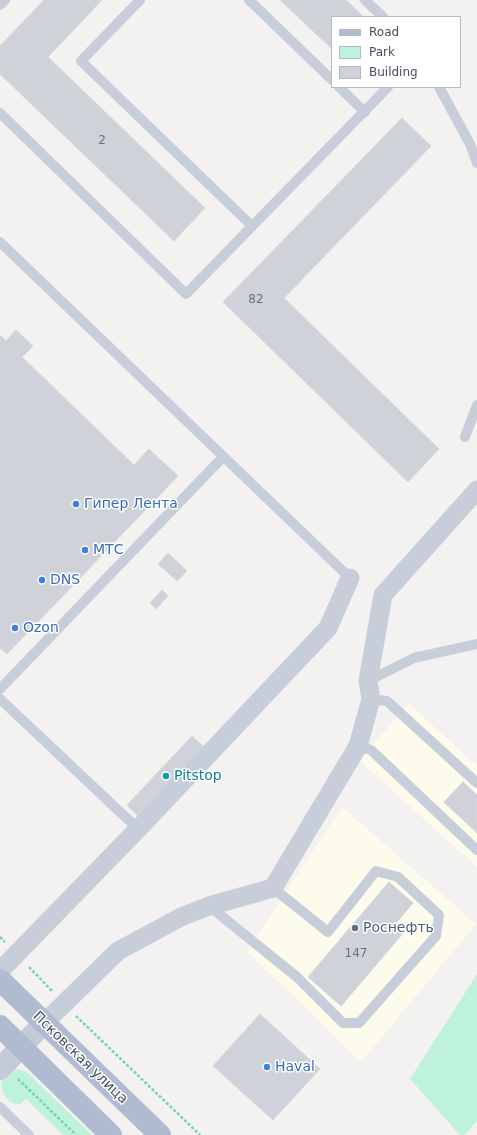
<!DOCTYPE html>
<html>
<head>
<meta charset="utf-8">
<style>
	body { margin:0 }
	#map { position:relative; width:477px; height:1135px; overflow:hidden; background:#f4f2f1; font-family:"DejaVu Sans",sans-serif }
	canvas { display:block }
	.legend { position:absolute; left:331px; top:16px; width:130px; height:72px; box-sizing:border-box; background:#fff; border:1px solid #b6b9bf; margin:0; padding:5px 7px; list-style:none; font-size:12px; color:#485060 }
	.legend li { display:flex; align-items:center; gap:8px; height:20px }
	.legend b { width:20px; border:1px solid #b6b9bf }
</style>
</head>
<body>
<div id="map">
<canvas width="477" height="1135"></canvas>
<ul class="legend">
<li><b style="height:5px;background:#b0bbd1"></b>Road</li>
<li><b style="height:11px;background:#bff2dc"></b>Park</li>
<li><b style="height:11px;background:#d0d2d9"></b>Building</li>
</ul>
</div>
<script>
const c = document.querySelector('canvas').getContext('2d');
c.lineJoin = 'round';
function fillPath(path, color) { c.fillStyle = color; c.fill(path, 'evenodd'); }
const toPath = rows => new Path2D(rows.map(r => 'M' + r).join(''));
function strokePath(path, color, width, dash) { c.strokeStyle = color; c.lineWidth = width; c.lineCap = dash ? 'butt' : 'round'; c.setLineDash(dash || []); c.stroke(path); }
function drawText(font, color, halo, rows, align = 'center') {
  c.font = font + ' "DejaVu Sans",sans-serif'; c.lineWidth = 3; c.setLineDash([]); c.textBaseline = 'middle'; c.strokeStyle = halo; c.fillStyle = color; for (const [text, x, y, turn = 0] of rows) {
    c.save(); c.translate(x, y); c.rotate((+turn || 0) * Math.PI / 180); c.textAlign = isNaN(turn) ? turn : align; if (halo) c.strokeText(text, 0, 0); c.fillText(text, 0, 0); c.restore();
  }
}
fillPath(toPath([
	[409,704,477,766,477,867,359,760],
	[342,807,476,924,361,1062,247,951]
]), '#fdfbec');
fillPath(toPath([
	[477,974,477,1121,464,1135,460,1135,410,1079],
	[14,1069,22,1070,27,1072,92,1135,63,1135,26,1099,19,1105,10,1102,3,1093,1,1084,3,1079]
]), '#bff2dc');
const building = toPath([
	[44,0,102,0,48,57,205,208,174,241,0,74,0,46,44,0],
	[280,0,346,0,364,17,332,17,332,49,280,0],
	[402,118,431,146,284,298,439,449,408,482,223,302,402,118],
	[16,330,33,346,22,357,134,465,149,449,178,476,7,654,0,648,0,335,6,341,16,330],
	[168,553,187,571,177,581,158,564,168,553],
	[162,590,168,596,156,609,150,603,162,590],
	[192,736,205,748,139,817,127,805,192,736],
	[463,782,477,795,477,833,444,802,463,782],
	[389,882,413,903,396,923,405,931,341,1006,308,977,389,882],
	[260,1014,320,1069,273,1120,213,1066,260,1014]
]);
fillPath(building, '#d0d2d9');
strokePath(building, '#d5d6dd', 1);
strokePath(toPath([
	[0,937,5,942],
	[29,967,52,991],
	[76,1016,200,1135],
	[18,1079,76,1135]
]), '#75d2b5', 2.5, [3, 2]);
strokePath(toPath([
	[140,0,81,61,252,226],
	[249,0,332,80],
	[365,0,383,17],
	[0,5,5,0],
	[339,87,365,112],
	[439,87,470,144,477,163],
	[0,113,186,294,388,87],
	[0,242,350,578],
	[465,437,477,405],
	[368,681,414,658,477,644],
	[0,689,223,457],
	[0,699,138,829],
	[371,699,387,701,477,783],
	[358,746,371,750,477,850],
	[209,906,297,977,343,1023,359,1023,436,936,439,915,398,877,376,871,328,932,273,888],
	[0,1107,29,1135]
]), '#c7cdd9', 10);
strokePath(toPath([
	[0,971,138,829,328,628,350,578],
	[34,1033,118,951,181,917,209,906,273,888,358,746,371,699,368,681,383,595,477,490]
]), '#c7cdd9', 19);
strokePath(toPath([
	[0,1069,44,1023]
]), '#c3cada', 22);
strokePath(toPath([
	[0,980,160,1135],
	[0,1026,111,1135]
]), '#b0bbd1', 22);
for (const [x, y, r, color] of [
	[76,504,4,"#3f7fe0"],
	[85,550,4,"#3f7fe0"],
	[42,580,4,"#3f7fe0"],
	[15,628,4,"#3f7fe0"],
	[166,776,4,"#0f9aa8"],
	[355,928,4,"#5c6f8a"],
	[267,1067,4,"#3f7fe0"]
]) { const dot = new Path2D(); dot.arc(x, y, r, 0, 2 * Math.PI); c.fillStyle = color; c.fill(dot); strokePath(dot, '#fff', 1.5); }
drawText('12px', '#6a707e', null, [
	["2",102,141],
	["82",256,300],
	["147",356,954]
]);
drawText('14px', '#366cbe', '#fff', [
	["Гипер Лента",84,504],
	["МТС",93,550],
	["DNS",50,580],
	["Ozon",23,628],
	["Haval",275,1067]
], 'left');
drawText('14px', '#0d838f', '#fff', [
	["Pitstop",174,776]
], 'left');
drawText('14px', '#4e5e75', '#fff', [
	["Роснефть",363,928]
], 'left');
drawText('14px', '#485060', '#fff', [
	["Псковская улица",80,1058,44]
]);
</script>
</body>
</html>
